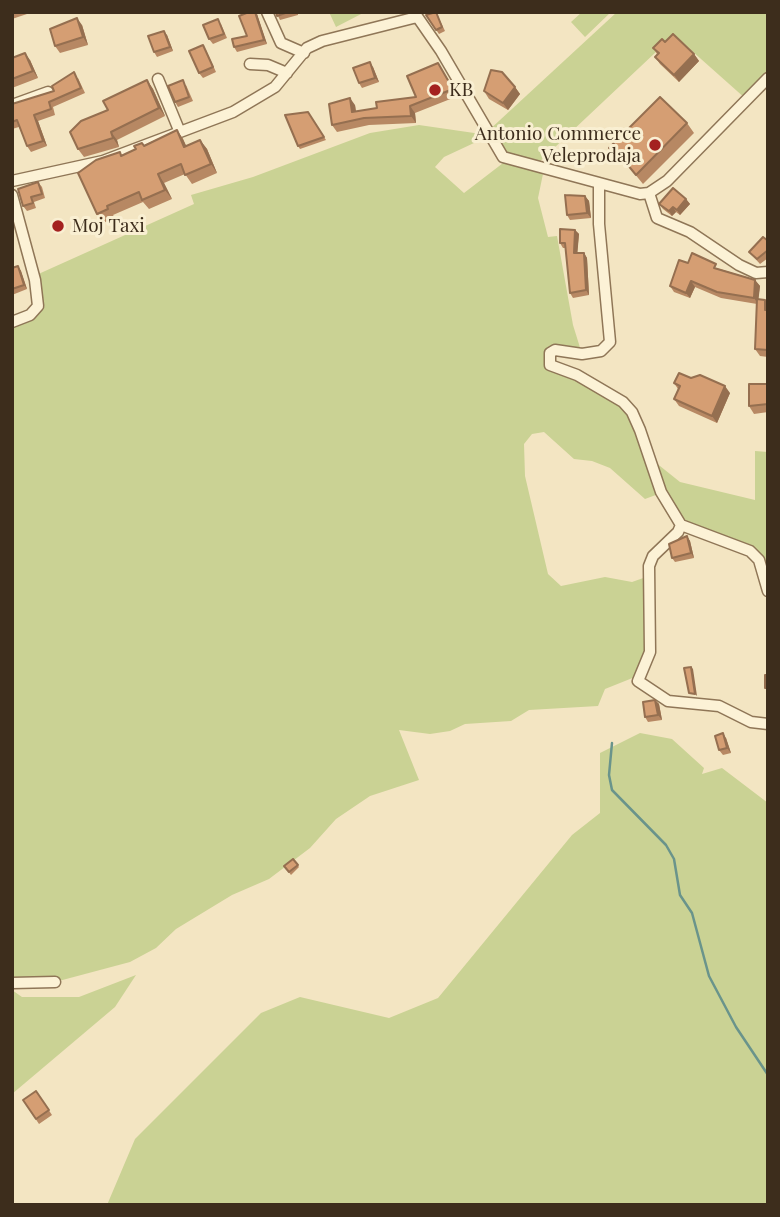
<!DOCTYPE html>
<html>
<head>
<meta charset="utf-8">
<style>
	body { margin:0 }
	#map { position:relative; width:780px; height:1217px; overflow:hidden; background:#f3e5c2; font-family:"Playfair Display",serif }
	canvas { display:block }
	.frame { position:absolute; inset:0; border:14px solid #3d2d1c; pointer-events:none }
</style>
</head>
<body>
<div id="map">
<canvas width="780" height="1217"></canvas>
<div class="frame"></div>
</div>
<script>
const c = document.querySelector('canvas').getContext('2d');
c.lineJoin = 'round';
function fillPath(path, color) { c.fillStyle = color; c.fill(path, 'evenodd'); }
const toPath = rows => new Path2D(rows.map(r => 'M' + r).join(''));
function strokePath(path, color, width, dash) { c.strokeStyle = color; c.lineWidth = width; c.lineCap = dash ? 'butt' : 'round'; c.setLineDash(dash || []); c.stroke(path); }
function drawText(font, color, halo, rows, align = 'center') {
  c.font = font + ' "Playfair Display",serif'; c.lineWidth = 6; c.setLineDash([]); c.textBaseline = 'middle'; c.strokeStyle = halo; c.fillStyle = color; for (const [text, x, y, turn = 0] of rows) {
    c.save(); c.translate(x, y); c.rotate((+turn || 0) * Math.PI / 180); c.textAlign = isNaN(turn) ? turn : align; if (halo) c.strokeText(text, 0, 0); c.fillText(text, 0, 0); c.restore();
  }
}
fillPath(toPath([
	[329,12,365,12,336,27],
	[582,12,611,12,585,37,571,22],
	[617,12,768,12,768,78,746,99,674,35,535,166,544,169,538,198,548,237,557,236,573,325,582,354,561,352,549,359,623,402,650,458,680,482,755,500,755,451,768,452,768,570,759,560,681,525,661,493,645,499,610,468,592,461,574,459,544,432,532,434,524,444,525,476,548,574,561,586,605,577,632,582,649,576,651,638,640,675,605,689,598,706,529,710,511,721,465,724,450,731,430,734,399,730,419,780,370,796,336,819,310,848,269,879,232,895,176,929,156,948,130,962,55,982,12,983,12,322,38,306,34,276,194,204,191,195,253,177,370,133,419,125,488,135,487,132],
	[489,136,507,160,464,193,435,167,444,157],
	[640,733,672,739,704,768,702,774,722,768,768,803,768,1205,107,1205,135,1139,261,1013,300,997,389,1018,438,998,572,835,600,813,600,753],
	[136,975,115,1007,12,1094,12,990,22,997,79,997]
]), '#cad294');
strokePath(toPath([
	[612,743,609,775,612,790,666,845,674,859,680,895,692,913,709,976,736,1027,768,1075]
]), '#6a948b', 2.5);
const minor = toPath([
	[267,12,281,43,304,53],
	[414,12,441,51,503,157,640,194,649,193,667,181,768,78],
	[250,64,268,65,287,73],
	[158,79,179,130],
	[12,105,48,92],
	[12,181,103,161,233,112,275,87,307,48,322,41,417,17],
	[599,185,599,224,610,342,601,351,582,354,555,350,550,353,550,365,577,375,623,402,632,412,640,430,661,492,681,525,750,551,759,560,768,591],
	[649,193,657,218,690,232,739,265,756,273,768,272],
	[12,195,35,280,38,306,30,315,12,322],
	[681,525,678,532,653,556,649,566,650,652,638,681,668,701,719,706,751,722,768,724],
	[12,983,55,982]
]);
strokePath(minor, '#8f7657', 13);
strokePath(minor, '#fcf2d6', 10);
fillPath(toPath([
	[12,12,26,12,27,14,12,19],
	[276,12,298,12,298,15,280,20],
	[257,14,267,44,237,52,234,47,247,36],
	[426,15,438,16,445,31,439,34],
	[221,24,227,38,213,44,209,39],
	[82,25,88,45,60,53,55,46],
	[167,35,173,51,157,57,154,52],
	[203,45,206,50,216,72,203,78,199,73],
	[653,48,694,54,699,61,679,82,660,64,655,57,657,54],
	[12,58,30,60,38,78,12,88],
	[438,63,458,96,415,113,416,123,369,125,337,132,332,125,355,105,356,112,377,108,416,97],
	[373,67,379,82,362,88,359,83],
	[78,78,85,93,53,107,55,115,38,121,47,146,31,152,27,146,19,127,12,129,12,104,54,91],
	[147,80,153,89,165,116,117,140,119,147,84,157,78,149,108,110],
	[186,85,193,101,178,107,175,102],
	[515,87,520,94,508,110,489,99,484,91],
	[308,112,326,140,300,149,298,146],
	[687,123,694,133,643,184,625,162,623,164,616,158,609,148],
	[177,130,183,139,186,146,200,140,207,149,217,173,192,184,185,174,164,183,172,199,149,209,143,202,113,215,115,218,103,223,97,214,120,152,122,155],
	[38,182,42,187,45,198,34,202,36,208,27,211,23,206],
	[585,196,589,201,591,218,570,220,567,215],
	[686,199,690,204,680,215,676,212,672,216,663,209,659,204],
	[575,230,579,234,577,253,584,253,587,258,589,295,573,298,570,293,566,248,563,248,560,243],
	[768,240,768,258,760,264,749,252],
	[688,263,720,269,755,280,760,286,758,299,768,303,768,357,760,356,755,349,757,304,721,298,695,287,690,298,674,292,670,286],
	[18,266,21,271,27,289,12,295,12,268],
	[674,383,730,393,717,423,679,406,674,399,678,389],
	[768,384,768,412,754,414,749,406],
	[687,536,690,541,694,558,675,562,672,558],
	[655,700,659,704,662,720,648,722,645,717],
	[726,738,731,753,723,755,719,750],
	[293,859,299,867,291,875,284,866],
	[36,1091,52,1115,39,1124,23,1100]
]), '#b78863');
fillPath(toPath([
	[255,12,257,14,267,44,264,40],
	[77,18,82,25,88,45,83,37],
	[164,31,167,35,173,51,170,47],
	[25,53,30,60,38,78,33,71],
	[694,54,699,61,679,82,674,75],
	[370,62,373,67,379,82,375,78],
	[147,80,153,89,165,116,159,108],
	[515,87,520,94,508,110,503,103],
	[350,98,355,105,357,119,352,112],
	[410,106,415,113,416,123,411,116],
	[34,115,38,121,47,146,43,141],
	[177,130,183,139,191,156,184,147],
	[111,132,117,140,119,147,113,138],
	[200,140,207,149,217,173,211,164],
	[158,174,164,183,172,199,165,190],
	[585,196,589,201,591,218,587,213],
	[686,199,690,204,680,215,677,210],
	[673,207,676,212,672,216,669,211],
	[575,230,579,234,577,258,574,253],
	[584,253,587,258,589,295,586,290],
	[18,266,21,271,27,289,24,285],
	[755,280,760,286,758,304,754,298],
	[691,281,695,287,690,298,686,293],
	[765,300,768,303,768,315,765,310],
	[725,386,730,393,717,423,712,416],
	[687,536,690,541,694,558,691,553],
	[691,667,693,669,697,696,695,694],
	[655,700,659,704,662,720,658,715],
	[723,733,726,738,731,753,727,748]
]), '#956f50');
const building = toPath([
	[249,12,255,12,264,40,234,47,232,39,247,36,239,16,249,12],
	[276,12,288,12,277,16,276,12],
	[436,12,442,27,436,30,426,15,436,12],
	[77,18,83,37,55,46,50,29,77,18],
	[218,19,224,34,209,39,203,25,218,19],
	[164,31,170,47,154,52,148,36,164,31],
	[673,34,694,54,674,75,655,57,659,53,653,48,662,39,665,42,673,34],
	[203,45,213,67,199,73,189,51,203,45],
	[25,53,33,71,12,79,12,58,25,53],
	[370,62,375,78,359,83,353,68,370,62],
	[438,63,453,89,410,106,411,116,364,118,332,125,329,104,350,98,352,112,377,108,376,102,416,97,407,76,438,63],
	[491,70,502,72,515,87,503,103,484,91,491,70],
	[74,72,81,88,49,102,51,109,34,115,43,141,27,146,17,120,12,122,12,104,54,91,52,86,74,72],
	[147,80,159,108,111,132,113,138,78,149,70,132,81,121,108,110,103,101,147,80],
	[183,80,189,97,175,102,168,86,183,80],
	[660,97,687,123,636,175,618,153,616,155,609,148,660,97],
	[308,112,324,137,298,146,285,115,308,112],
	[177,130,184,147,200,140,211,164,185,175,181,164,158,174,165,190,142,200,139,192,107,206,108,209,97,214,78,173,96,160,120,152,121,156,136,149,134,146,142,143,144,146,177,130],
	[38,182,42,194,31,197,33,203,23,206,18,189,38,182],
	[673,188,686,199,677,210,673,207,669,211,659,204,673,188],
	[565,195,585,196,587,213,567,215,565,195],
	[560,229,575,230,574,253,584,253,586,290,570,293,565,243,560,243,560,229],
	[763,237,767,240,768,240,768,250,757,259,749,252,763,237],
	[692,253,716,264,714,268,755,280,754,298,717,292,691,281,686,293,670,286,679,260,688,263,692,253],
	[18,266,24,285,12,289,12,268,18,266],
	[757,299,765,300,765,310,768,310,768,350,755,349,757,299],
	[679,373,691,378,700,375,725,386,712,416,674,399,680,386,674,383,679,373],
	[749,384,768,384,768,404,749,406,749,384],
	[687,536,691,553,672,558,669,544,687,536],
	[691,667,695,694,689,693,684,668,691,667],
	[765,675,768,675,768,688,765,688,765,675],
	[655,700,658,715,645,717,643,702,655,700],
	[723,733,727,748,719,750,715,736,723,733],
	[293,859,298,865,289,872,284,866,293,859],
	[36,1091,49,1110,36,1119,23,1100,36,1091]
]);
fillPath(building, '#d59e73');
strokePath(building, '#956f50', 2);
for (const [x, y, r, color] of [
	[435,90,7,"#a42220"],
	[655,145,7,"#a42220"],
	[58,226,7,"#a42220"]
]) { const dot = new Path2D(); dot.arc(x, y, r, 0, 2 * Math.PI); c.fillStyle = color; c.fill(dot); strokePath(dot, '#f9efd2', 2.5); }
drawText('19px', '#3d2d1c', '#f9efd2', [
	["KB",449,90],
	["Antonio Commerce",641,134,"right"],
	["Veleprodaja",641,156,"right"],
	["Moj Taxi",72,226]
], 'left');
</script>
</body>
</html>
